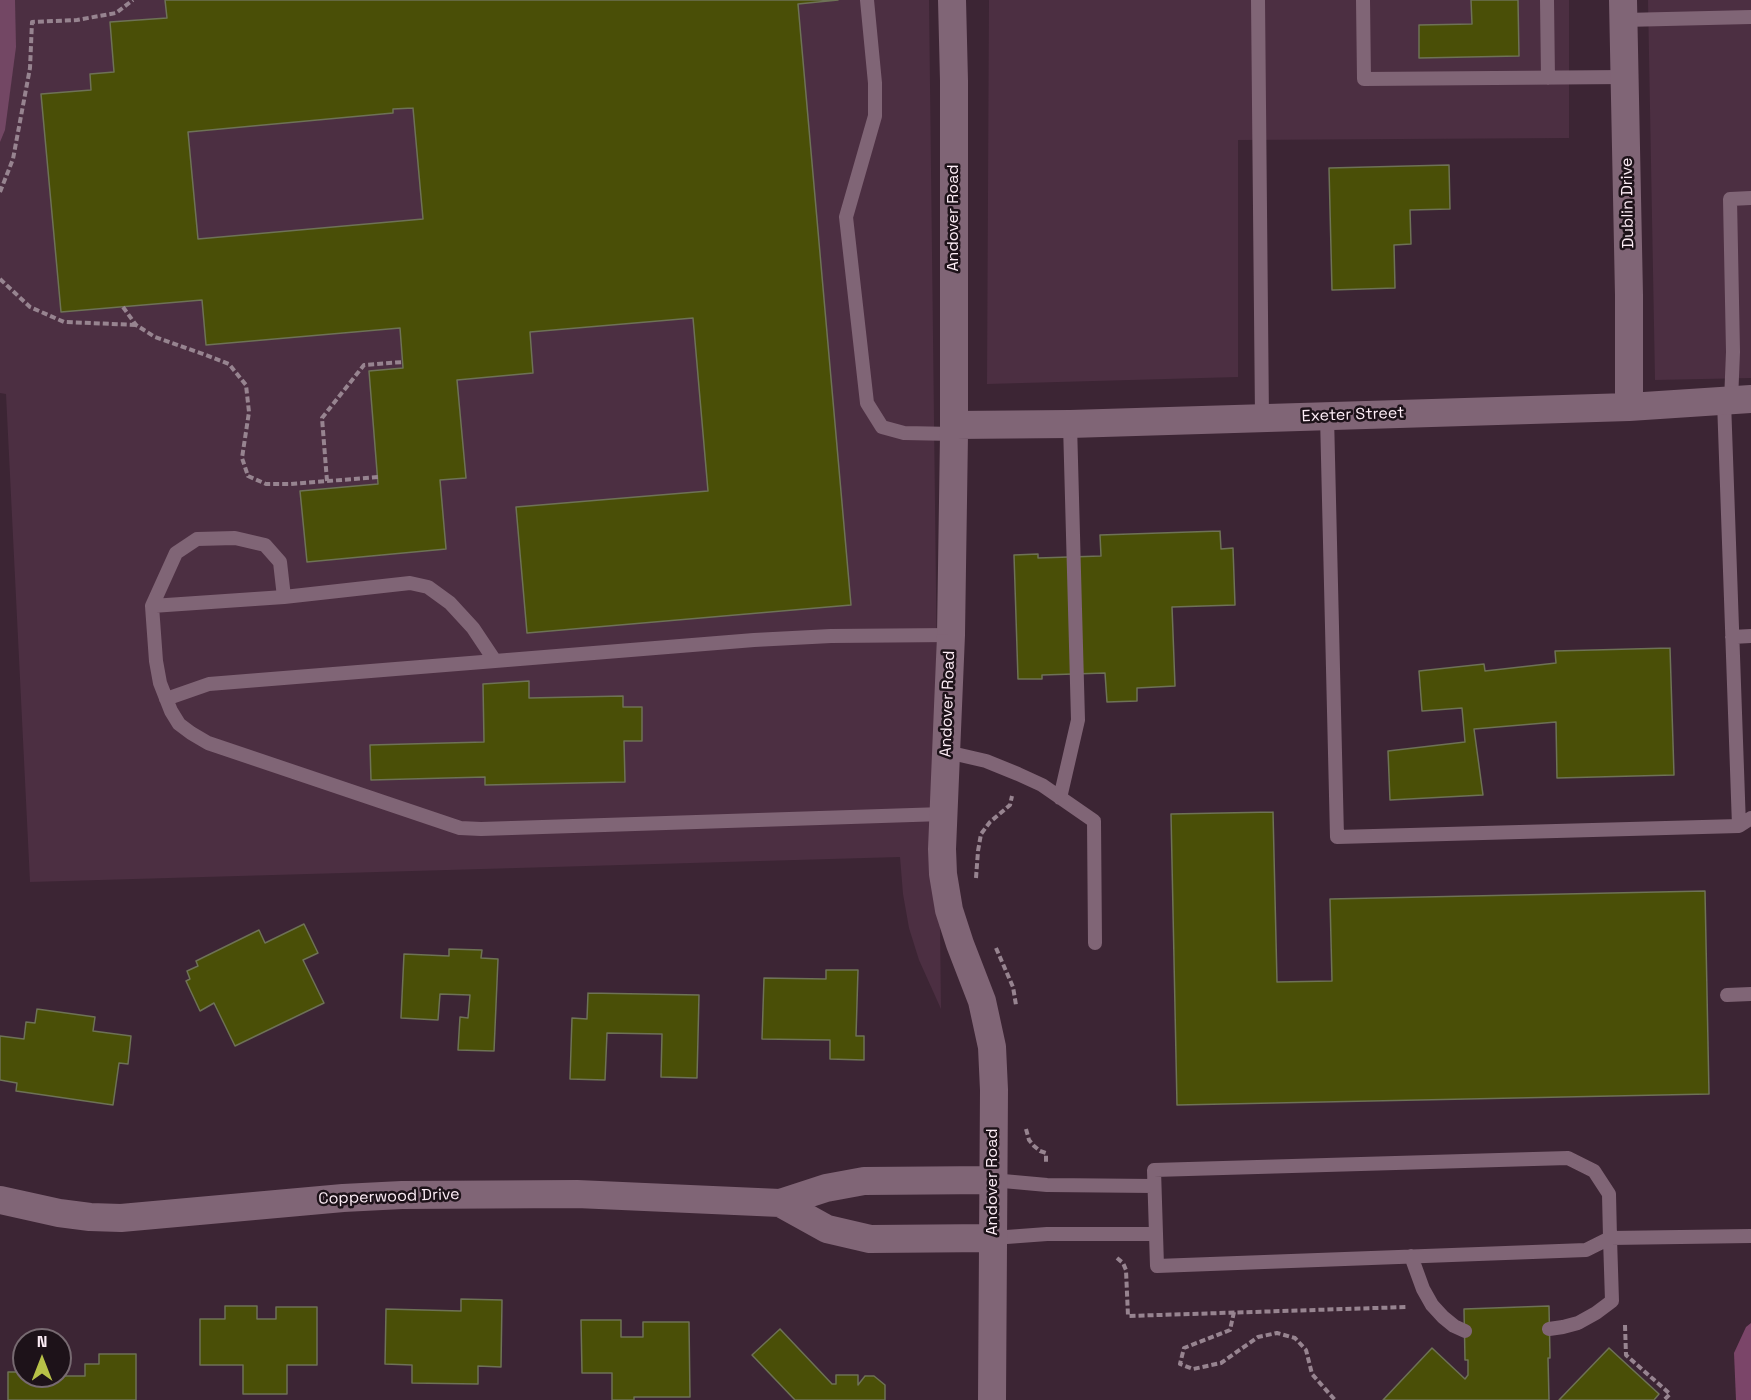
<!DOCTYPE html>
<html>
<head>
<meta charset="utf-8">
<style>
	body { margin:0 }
	#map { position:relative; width:1751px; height:1400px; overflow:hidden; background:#3c2534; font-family:"Space Grotesk",sans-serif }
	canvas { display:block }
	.north { position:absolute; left:12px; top:1328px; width:60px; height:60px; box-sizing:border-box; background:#1d1219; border:2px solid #776a71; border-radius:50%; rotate:0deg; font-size:16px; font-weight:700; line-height:24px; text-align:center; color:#fdedf6 }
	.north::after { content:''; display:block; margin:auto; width:21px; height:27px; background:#b7c148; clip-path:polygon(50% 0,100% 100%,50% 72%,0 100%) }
</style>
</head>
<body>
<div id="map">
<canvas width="1751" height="1400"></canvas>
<div class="north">N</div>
</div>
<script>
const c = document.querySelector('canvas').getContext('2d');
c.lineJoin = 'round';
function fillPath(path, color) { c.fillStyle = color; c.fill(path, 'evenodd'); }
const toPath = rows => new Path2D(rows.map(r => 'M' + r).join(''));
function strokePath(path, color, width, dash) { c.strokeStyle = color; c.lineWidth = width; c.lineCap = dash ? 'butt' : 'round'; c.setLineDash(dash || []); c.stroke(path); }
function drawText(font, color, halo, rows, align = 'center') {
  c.font = font + ' "Space Grotesk",sans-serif'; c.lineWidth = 5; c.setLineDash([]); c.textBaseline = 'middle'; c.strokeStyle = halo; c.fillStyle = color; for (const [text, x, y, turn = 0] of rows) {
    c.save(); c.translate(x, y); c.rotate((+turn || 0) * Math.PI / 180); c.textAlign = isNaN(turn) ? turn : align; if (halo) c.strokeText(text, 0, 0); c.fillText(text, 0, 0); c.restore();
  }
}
fillPath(toPath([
	[0,0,929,0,941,1009,919,960,909,928,903,894,900,857,30,882,6,394,0,393],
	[989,0,1569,0,1569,138,1238,140,1238,377,987,384],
	[1648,0,1751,0,1751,378,1655,380]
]), '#4c2f42');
fillPath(toPath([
	[0,0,15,0,16,47,5,130,0,142]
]), '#734764');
fillPath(toPath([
	[1751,1323,1751,1400,1736,1400,1734,1353,1746,1327]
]), '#7b4569');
const building = toPath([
	[165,0,838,0,798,4,851,605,527,633,516,507,708,491,693,318,530,332,533,373,457,380,466,478,440,480,446,549,307,562,300,491,378,484,369,371,403,368,400,328,206,345,202,300,61,312,41,94,91,90,90,74,114,72,110,22,167,18,165,0],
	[413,108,423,219,198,239,188,132,393,113,393,109,413,108],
	[1471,0,1518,0,1519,56,1419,58,1419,25,1472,24,1471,0],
	[1449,165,1450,209,1410,210,1411,244,1394,245,1395,288,1332,290,1329,168,1449,165],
	[1220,531,1221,549,1233,548,1235,605,1172,607,1175,686,1137,688,1137,701,1107,702,1105,673,1042,675,1042,679,1018,679,1014,555,1038,554,1038,558,1101,556,1100,535,1220,531],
	[1670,648,1674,775,1557,778,1556,722,1474,729,1483,795,1390,800,1388,751,1465,742,1462,708,1422,711,1419,671,1484,664,1485,671,1556,663,1555,651,1670,648],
	[529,681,529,698,623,696,623,707,642,707,642,741,624,741,625,782,485,785,485,777,371,780,370,745,484,742,483,684,529,681],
	[1273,812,1277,982,1332,981,1330,899,1705,891,1709,1094,1177,1105,1171,814,1273,812],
	[304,924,318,953,303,960,324,1003,235,1046,214,1003,200,1011,186,981,190,979,187,971,198,966,196,961,259,930,265,943,304,924],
	[449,949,482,950,481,958,498,959,494,1051,458,1050,460,1017,468,1018,470,995,440,994,438,1020,401,1018,404,954,449,956,449,949],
	[826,970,858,970,856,1036,864,1036,864,1060,830,1059,830,1040,762,1039,764,978,826,979,826,970],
	[588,993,699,995,697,1078,661,1077,662,1034,607,1033,605,1080,570,1079,572,1018,587,1019,588,993],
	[37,1009,95,1017,93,1031,131,1036,128,1064,119,1063,113,1105,16,1091,17,1083,0,1080,0,1036,24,1039,26,1022,35,1023,37,1009],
	[461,1299,502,1300,501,1367,478,1366,478,1384,412,1383,412,1365,385,1364,386,1309,461,1311,461,1299],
	[225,1306,257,1306,257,1319,276,1319,276,1307,317,1307,317,1365,287,1365,287,1394,243,1394,243,1365,200,1365,200,1319,225,1319,225,1306],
	[1549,1306,1550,1358,1548,1358,1549,1400,1383,1400,1432,1348,1465,1379,1468,1375,1468,1360,1465,1360,1464,1309,1549,1306],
	[581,1320,621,1320,621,1337,643,1337,643,1322,689,1322,690,1397,634,1397,634,1400,612,1400,612,1373,582,1373,581,1320],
	[780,1329,832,1384,836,1384,836,1375,858,1375,858,1385,865,1376,874,1376,885,1385,885,1400,795,1400,752,1355,780,1329],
	[1609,1348,1659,1394,1654,1400,1559,1400,1609,1348],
	[99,1354,136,1354,136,1400,8,1400,8,1372,24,1372,24,1376,85,1376,85,1364,99,1364,99,1354]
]);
fillPath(building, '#4a4f07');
strokePath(building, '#6e7256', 1.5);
strokePath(toPath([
	[0,192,13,159,30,68,32,22,77,20,116,13,133,0],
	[0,279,30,307,64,322,136,325],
	[123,307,136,325,155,337,206,355,229,364,246,385,249,412,242,458,248,476,266,484,291,484,378,477],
	[327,481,322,418,364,365,403,362],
	[976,878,978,851,981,834,990,822,1010,805,1012,796],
	[996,948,1013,987,1016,1005],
	[1026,1129,1029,1140,1034,1146,1040,1151,1046,1153,1046,1163],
	[1117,1258,1123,1263,1126,1270,1128,1316,1407,1307],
	[1234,1312,1230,1330,1184,1348,1180,1364,1193,1369,1221,1363,1258,1337,1277,1333,1295,1338,1306,1350,1312,1374,1335,1400],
	[1625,1325,1626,1355,1670,1394,1664,1400]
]), '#978490', 4, [6, 3]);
strokePath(toPath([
	[867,0,875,83,875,116,846,217,867,403,882,427,904,433,954,434],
	[1258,0,1262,418],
	[1363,0,1364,79,1625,77],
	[1547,0,1548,78],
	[1624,20,1751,17],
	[1724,401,1739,826,1751,818],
	[1731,401,1733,352,1730,199,1751,198],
	[1327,416,1337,837,1739,826],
	[152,606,176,553,197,539,235,538,265,545,280,562,284,597],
	[1732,637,1751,636],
	[166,699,209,684,495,661],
	[947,752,986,761,1018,774,1042,785,1094,821,1095,943],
	[1060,798,1078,720,1070,424],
	[943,814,481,829,460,828,208,743,191,733,179,724,171,711,160,683,156,661,152,606,284,597,410,583,428,587,450,603,473,628,495,661,754,640,831,636,951,635],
	[1727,995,1751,994],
	[1568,1158,1594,1171,1609,1194,1610,1238,1586,1250,1157,1266,1154,1170,1568,1158],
	[992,1180,1047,1185,1154,1186],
	[993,1238,1047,1234,1155,1234],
	[1411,1256,1423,1289,1432,1305,1443,1317,1454,1326,1465,1331],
	[1549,1329,1563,1327,1578,1323,1596,1313,1612,1301,1610,1238,1751,1236]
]), '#806576', 14);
strokePath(toPath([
	[952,0,954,81,954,434,951,635,942,849,943,874,949,910,960,944,982,1001,992,1047,994,1090,992,1400],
	[1623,0,1629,295,1629,407],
	[954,425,1070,424,1629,407,1751,399],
	[0,1200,59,1213,90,1217,121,1218,343,1198,402,1195,577,1194,780,1203,826,1188,864,1181,992,1180],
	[780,1203,827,1229,870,1239,993,1238]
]), '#806576', 28);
drawText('16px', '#fdedf6', '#1d1219', [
	["Dublin Drive",1628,203,-91],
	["Andover Road",954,218,-90],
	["Exeter Street",1353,415,-2],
	["Andover Road",948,704,-88],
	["Andover Road",993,1182,-90],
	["Copperwood Drive",389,1197,-2]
]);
</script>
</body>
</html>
